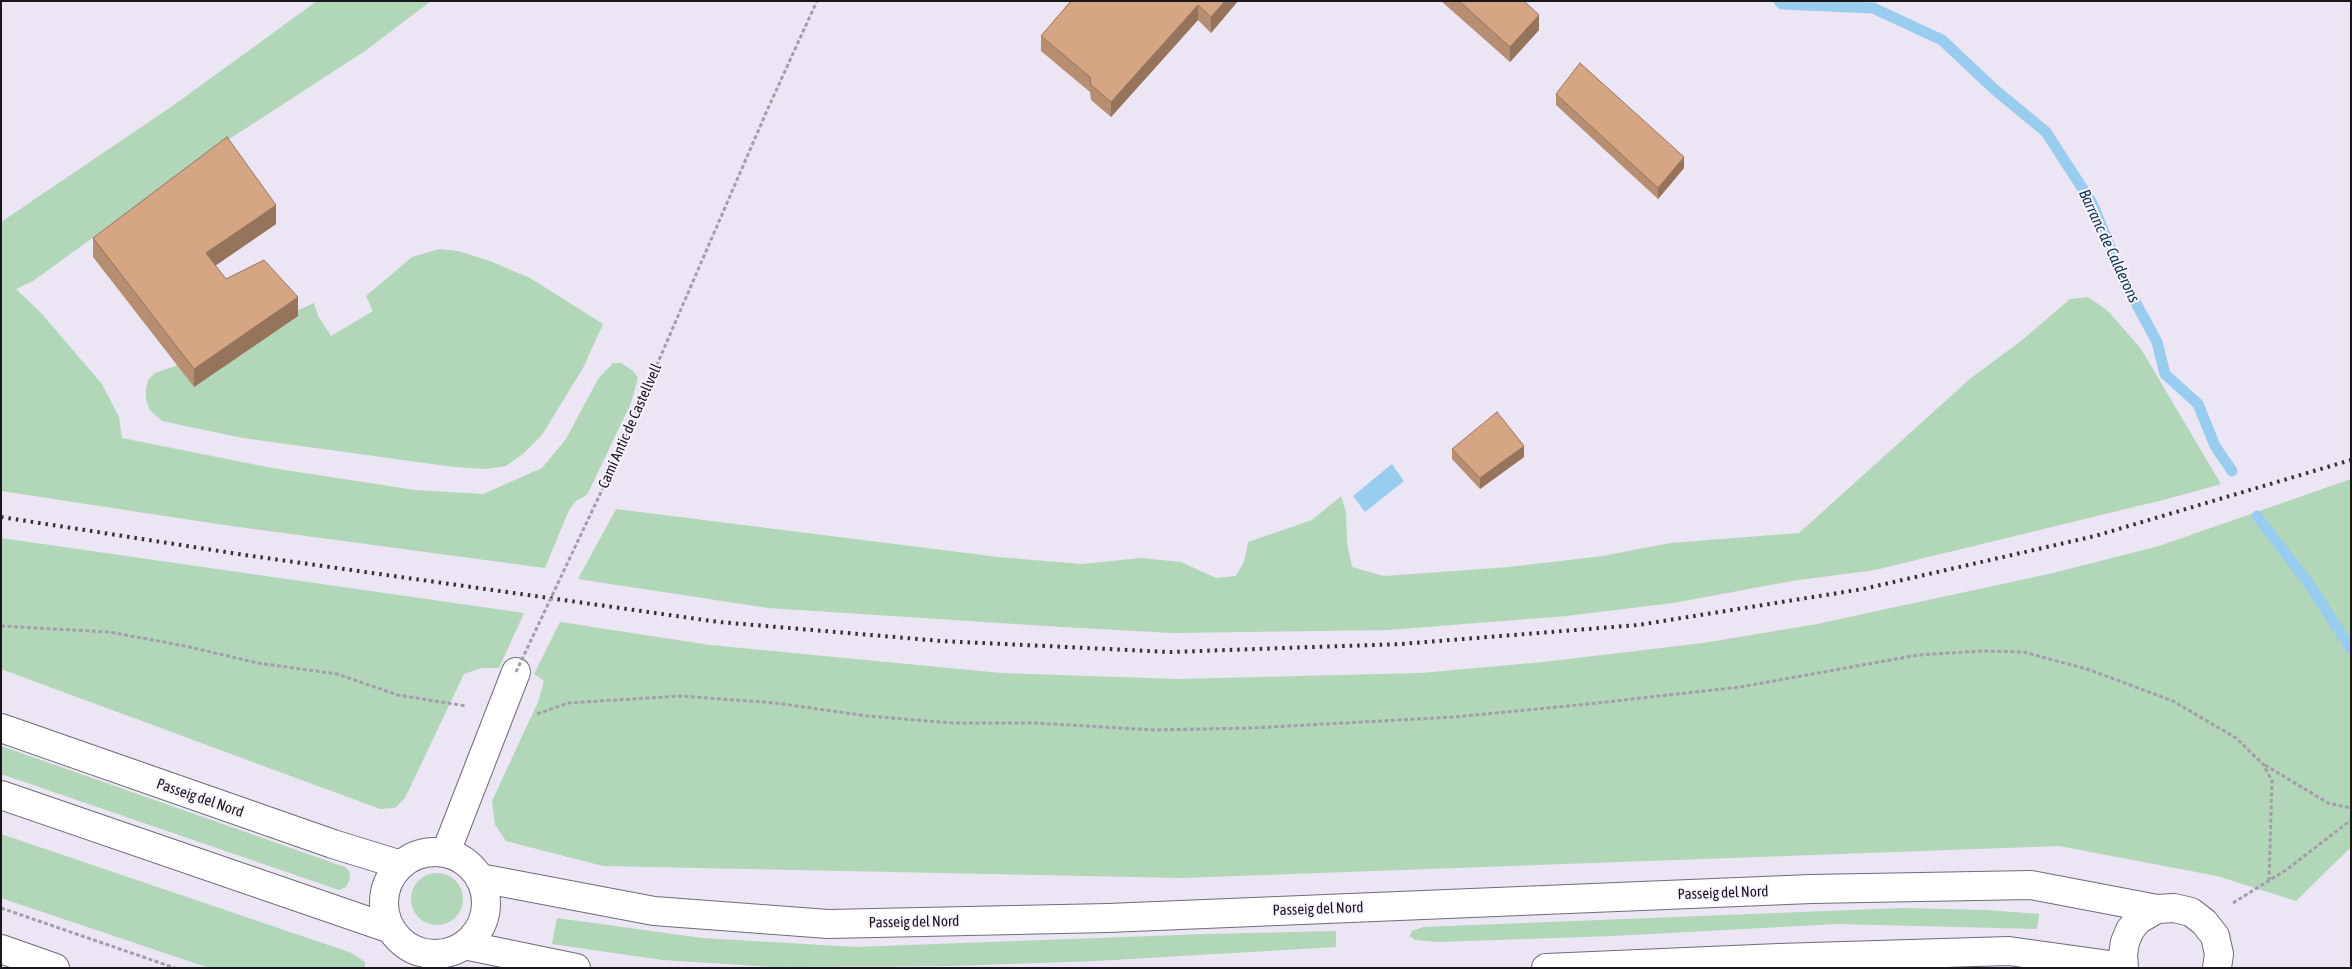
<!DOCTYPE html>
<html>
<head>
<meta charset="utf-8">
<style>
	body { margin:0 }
	#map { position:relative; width:2352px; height:969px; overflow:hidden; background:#ebe5f4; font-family:"Asap Condensed",sans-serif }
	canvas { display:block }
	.frame { position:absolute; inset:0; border:2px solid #19171c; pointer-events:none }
</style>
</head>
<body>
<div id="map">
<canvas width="2352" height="969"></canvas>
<div class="frame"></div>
</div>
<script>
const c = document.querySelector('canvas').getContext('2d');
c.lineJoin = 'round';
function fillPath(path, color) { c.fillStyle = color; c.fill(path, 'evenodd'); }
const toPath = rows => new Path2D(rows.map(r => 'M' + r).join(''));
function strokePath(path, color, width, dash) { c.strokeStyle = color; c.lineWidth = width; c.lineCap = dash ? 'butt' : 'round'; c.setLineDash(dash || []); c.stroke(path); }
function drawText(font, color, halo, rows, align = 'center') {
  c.font = font + ' "Asap Condensed",sans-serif'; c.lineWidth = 4; c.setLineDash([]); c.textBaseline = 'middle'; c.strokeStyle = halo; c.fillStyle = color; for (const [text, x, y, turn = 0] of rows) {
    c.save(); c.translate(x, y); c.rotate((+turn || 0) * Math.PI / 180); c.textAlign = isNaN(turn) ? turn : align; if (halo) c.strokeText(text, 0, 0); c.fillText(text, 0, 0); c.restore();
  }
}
fillPath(toPath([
	[317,1,431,1,365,51,231,138,33,281,16,289,42,314,102,384,119,417,122,438,272,468,415,490,483,494,542,468,566,439,598,379,613,363,621,363,633,371,638,378,631,403,587,495,576,501,569,510,545,568,224,525,1,491,1,222,171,107],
	[439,249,458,251,490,261,530,278,603,324,583,368,542,435,524,453,506,466,485,469,454,467,243,438,162,421,150,410,146,400,146,389,148,380,155,373,178,365,194,387,297,316,294,312,314,303,318,316,331,336,373,311,366,296,412,257],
	[2088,297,2108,311,2141,349,2221,484,2167,499,1875,570,1792,581,1673,603,1566,616,1389,630,1172,633,1062,627,768,608,578,579,616,509,998,557,1082,564,1141,558,1181,562,1216,578,1236,576,1244,562,1248,542,1312,520,1341,496,1346,512,1347,543,1352,567,1384,576,1509,567,1603,556,1670,543,1799,533,1971,378,2021,341,2070,299],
	[2351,479,2351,847,2296,901,2217,876,2059,846,1182,878,603,866,506,841,495,825,492,801,538,702,544,681,534,674,560,622,710,645,1001,673,1178,679,1421,673,1543,662,1703,643,1817,624,2053,573,2159,546],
	[1,538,524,613,499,668,481,668,464,674,405,798,395,808,380,809,1,669],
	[1,746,345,867,349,871,350,879,346,887,339,890,1,774],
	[1,834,352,953,365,962,365,968,209,968,1,898],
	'411 899a26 26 0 1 1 52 0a26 26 0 1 1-52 0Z',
	[1903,908,1986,910,2039,914,2037,929,1837,924,1613,936,1438,942,1415,940,1410,936,1412,931,1423,927],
	[557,918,702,938,855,947,1206,934,1336,931,1336,947,1096,961,952,966,774,967,662,960,552,944]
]), '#b2d6b8');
fillPath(toPath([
	[1392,464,1404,481,1365,512,1353,496]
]), '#98cdef');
strokePath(toPath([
	[1779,1,1782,4,1873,8,1942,40,1994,89,2046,132,2092,203,2124,281,2157,342,2165,374,2198,404,2215,446,2232,471],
	[2257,516,2309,584,2351,649]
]), '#98cdef', 11);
const minor = toPath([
	[1,728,333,844,401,865],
	[1,795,391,929],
	'384 903a51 51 0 1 1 102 0a51 51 0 1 1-102 0Z',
	[446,852,516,672],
	[480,878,654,911,828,924,1108,918,1811,889,2031,885,2157,909],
	[464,945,576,968],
	[1,949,55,968],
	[1546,968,1779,958,2009,951,2124,967],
	[2124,968,2123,955,2125,942,2130,930,2138,920,2157,909,2174,908,2191,912,2204,922,2215,936,2219,954,2217,968]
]);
strokePath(minor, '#706b78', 30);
strokePath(toPath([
	[610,473,769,106,817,1],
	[1,626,109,632,185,646,258,663,337,674,398,695,466,706],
	[537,714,568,703,681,696,775,703,868,716,952,723,1035,723,1154,730,1252,728,1454,717,1588,704,1740,687,1918,655,1983,651,2024,652,2090,670,2173,701,2236,738,2263,764,2272,781,2269,880],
	[2265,765,2328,803,2351,808],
	[2233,903,2286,870,2351,820],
	[1,908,175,968]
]), '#a39faa', 3, [4, 2.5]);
strokePath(minor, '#fff', 28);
strokePath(toPath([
	[1,517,245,555,719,622,941,641,1170,652,1401,644,1638,625,1863,589,2095,536,2351,460]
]), '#343238', 4, [2.5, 5]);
strokePath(toPath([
	[516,672,610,473]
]), '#a39faa', 3, [4, 2.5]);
fillPath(toPath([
	[1071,1,1238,1,1211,33,1198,20,1111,117,1091,100,1090,92,1041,51,1041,36],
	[1441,1,1524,1,1539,30,1510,62],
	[1556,94,1684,168,1658,199,1556,105],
	[276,224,215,266,226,279,298,316,194,387,93,257,93,238],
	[1452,449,1524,457,1480,489,1452,459]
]), '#b88e72');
fillPath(toPath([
	[1225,1,1238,1,1211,33,1211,17],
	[1198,5,1198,20,1111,117,1111,102],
	[1539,15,1539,30,1510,62,1510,47],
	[1684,157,1684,168,1658,199,1658,188],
	[276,205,276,224,206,272,206,253],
	[298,297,298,316,194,387,194,369],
	[1524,446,1524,457,1480,489,1480,478]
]), '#96745c');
const building = toPath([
	[1071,1,1225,1,1211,17,1198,5,1111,102,1091,85,1090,77,1041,36,1071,1],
	[1459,1,1524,1,1539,15,1510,47,1459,1],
	[1580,63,1684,157,1658,188,1556,94,1580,63],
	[227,137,276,205,206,253,226,279,264,260,298,297,194,369,93,238,227,137],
	[1497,412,1524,446,1480,478,1452,449,1497,412]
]);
fillPath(building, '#d6a584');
strokePath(building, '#96745c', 1);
drawText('15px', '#19171c', '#f8f3ff', [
	["Camí Antic de Castellvell",630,426,-66],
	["Passeig del Nord",200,798,19],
	["Passeig del Nord",1723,893,-2],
	["Passeig del Nord",1318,909,-2],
	["Passeig del Nord",914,922,-1]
]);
drawText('italic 16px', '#0e3951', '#f8f3ff', [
	["Barranc de Calderons",2109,246,65]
]);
</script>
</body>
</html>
